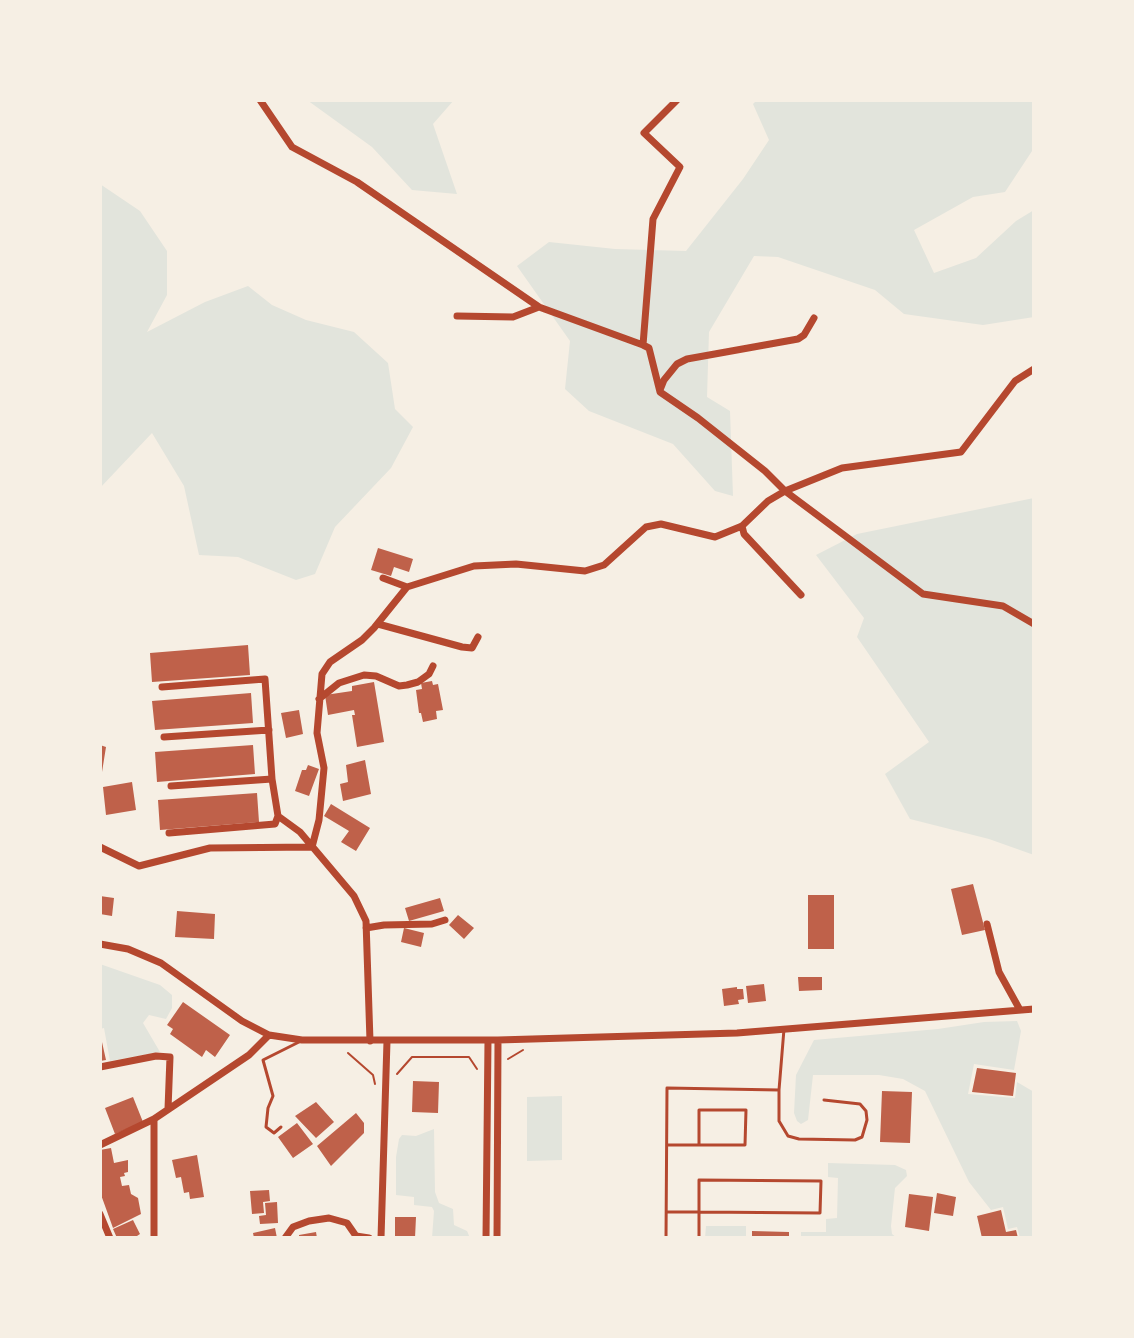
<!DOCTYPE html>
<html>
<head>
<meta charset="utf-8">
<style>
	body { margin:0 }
	#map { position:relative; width:1134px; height:1338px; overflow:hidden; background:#f6efe4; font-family:Raleway,sans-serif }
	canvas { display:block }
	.frame { position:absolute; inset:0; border:102px solid #f6efe4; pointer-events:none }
</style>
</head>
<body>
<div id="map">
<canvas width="1134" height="1338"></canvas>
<div class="frame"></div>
</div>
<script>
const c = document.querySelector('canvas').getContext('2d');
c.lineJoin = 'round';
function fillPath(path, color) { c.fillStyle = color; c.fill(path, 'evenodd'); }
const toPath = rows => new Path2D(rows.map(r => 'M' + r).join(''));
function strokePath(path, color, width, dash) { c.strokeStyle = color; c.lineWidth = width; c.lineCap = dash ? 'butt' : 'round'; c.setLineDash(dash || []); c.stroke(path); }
fillPath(toPath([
	[307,100,454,100,433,124,457,194,412,190,372,147],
	[757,100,1034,100,1034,148,1005,192,973,197,914,230,934,273,976,258,1016,221,1034,210,1034,317,983,325,904,314,875,290,778,257,754,256,709,332,707,397,730,411,733,496,715,491,673,444,589,411,565,389,570,341,517,266,549,242,615,249,686,251,743,179,769,140,753,104],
	[100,184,140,211,167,251,167,295,147,332,205,302,248,286,272,305,306,320,354,332,388,363,395,409,413,427,391,468,335,527,315,574,296,580,238,557,199,555,184,486,152,433,100,488],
	[1034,498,1034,855,989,839,910,819,885,774,929,742,857,637,864,618,816,555,857,534],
	[100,964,160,985,172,995,172,1008,166,1019,149,1015,143,1023,160,1052,110,1061,104,1028,100,1029],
	[1017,1021,1021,1031,1014,1070,974,1064,968,1094,1015,1098,1017,1082,1034,1092,1034,1238,1020,1238,1017,1227,1008,1229,1003,1207,991,1210,969,1182,925,1091,903,1079,879,1075,813,1075,808,1120,801,1124,797,1121,794,1113,796,1075,814,1040,938,1029,984,1022],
	[562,1096,562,1160,527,1161,527,1097],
	[434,1129,435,1192,439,1203,453,1209,454,1225,467,1231,470,1238,432,1238,434,1211,432,1207,414,1205,414,1197,396,1195,396,1157,399,1139,402,1135,416,1136],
	[828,1163,895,1165,906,1170,907,1176,895,1188,891,1226,892,1234,897,1238,801,1238,801,1232,826,1232,826,1219,837,1218,838,1178,828,1177],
	[706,1226,746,1226,746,1238,705,1238]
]), '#e2e4dc');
fillPath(toPath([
	[378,548,413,559,409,572,394,567,391,576,371,570],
	[248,645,250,675,152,682,150,653],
	[432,681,433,685,438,684,443,710,436,711,437,719,423,722,421,713,419,713,416,690,422,689,421,683],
	[374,682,384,742,357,747,352,715,355,715,354,710,328,715,325,695,352,691,352,686],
	[251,693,253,723,155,730,152,701],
	[299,710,303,734,286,738,281,713],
	[100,745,106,747,102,772,100,771],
	[253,745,255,774,157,782,155,752],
	[365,760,371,794,343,801,340,784,348,782,346,765],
	[308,765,319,769,309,796,295,791,302,770,306,770],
	[132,782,136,810,106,815,103,787],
	[257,793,259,822,160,830,158,800],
	[331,804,370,828,356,851,341,842,349,831,324,816],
	[973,884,985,930,962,935,951,889],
	[808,895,834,895,834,949,808,949],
	[100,896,114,898,112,916,100,914],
	[440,898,444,911,409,921,405,908],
	[177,911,215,914,214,939,175,937],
	[458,915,474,928,464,939,449,925],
	[404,928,424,933,421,947,401,942],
	[798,977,822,977,822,990,799,991],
	[764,984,766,1001,748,1003,746,986],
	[737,987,737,989,743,989,744,999,738,1000,739,1004,724,1006,722,989],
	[183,1002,230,1035,215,1057,206,1050,202,1057,170,1034,173,1029,167,1025],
	[100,1033,106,1060,100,1061],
	[977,1068,1016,1073,1013,1096,972,1092],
	[413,1081,439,1082,438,1113,412,1112],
	[882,1091,912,1092,910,1143,880,1142],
	[133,1097,143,1122,115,1134,105,1108],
	[316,1102,334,1122,316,1138,295,1116],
	[356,1113,364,1123,364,1133,331,1166,317,1146],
	[297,1123,313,1144,293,1158,278,1137],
	[111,1148,114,1163,128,1160,128,1172,124,1173,125,1176,120,1177,122,1186,129,1185,131,1194,138,1198,141,1214,113,1228,100,1192,100,1150],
	[197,1155,204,1197,190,1199,189,1192,184,1193,181,1177,176,1178,172,1160],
	[269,1190,270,1201,263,1202,264,1213,252,1214,250,1191],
	[937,1193,956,1197,953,1216,934,1213],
	[909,1194,933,1197,929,1231,905,1227],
	[277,1202,278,1223,260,1224,259,1216,266,1215,265,1203],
	[1001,1210,1006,1232,1016,1230,1018,1238,982,1238,977,1216],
	[395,1217,416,1217,415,1238,395,1238],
	[133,1220,140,1234,134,1238,117,1238,113,1229],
	[275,1228,277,1238,254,1238,253,1233],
	[752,1231,789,1232,789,1238,752,1238],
	[316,1232,317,1238,299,1238,299,1235]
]), '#bf614a');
strokePath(toPath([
	[348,1053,373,1075,375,1084],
	[508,1059,523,1050],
	[397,1074,412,1057,469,1057,477,1069]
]), '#b5482f', 2);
strokePath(toPath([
	[779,1090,779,1121,788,1136,799,1139,855,1140,862,1137,867,1120,866,1111,860,1104,824,1100],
	[281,1127,274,1133,266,1127,268,1108,273,1096,263,1060,299,1042],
	[667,1145,745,1145,746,1110,699,1110,699,1145],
	[667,1212,699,1212,820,1213,821,1181,699,1180,699,1238],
	[666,1238,667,1088,779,1090,784,1029]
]), '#b5482f', 3);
strokePath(toPath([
	[260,100,292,147,357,182,539,307,643,345],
	[677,100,644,133,680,167,653,219,643,345,649,348,660,392,698,418,765,471,785,491,923,594,1003,606,1034,624],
	[457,316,513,317,539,307],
	[660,390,664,380,677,364,687,359,798,339,804,335,814,318],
	[742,526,744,534,801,595],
	[383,578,407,587],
	[378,624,462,647,472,648,478,637],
	[162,687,265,679,272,779,278,816],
	[319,699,339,683,364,675,376,676,399,686,407,685,418,682,429,674,433,666],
	[164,737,269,730],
	[171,786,272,779],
	[169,833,275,824,278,816,300,832,354,896,366,921,370,1041],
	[100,847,139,866,210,848,312,847,319,820,324,768,317,733,322,674,330,662,362,640,374,628,407,587,474,566,516,564,585,571,604,565,646,527,661,524,715,537,742,526,768,501,785,491,842,468,961,452,1015,381,1034,369],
	[987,924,999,972,1020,1010],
	[366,928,384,925,432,924,445,920],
	[100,944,128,949,161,963,242,1021,269,1035,302,1040,498,1040,737,1033,1034,1009],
	[100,1067,156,1056,170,1057,168,1109],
	[100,1145,154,1119,249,1055,269,1035],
	[100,1214,110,1238],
	[154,1238,154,1119],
	[285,1238,293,1227,309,1221,329,1218,347,1223,356,1236,369,1238],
	[381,1238,387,1041],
	[486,1238,488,1040],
	[497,1238,498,1040]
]), '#b5482f', 7);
</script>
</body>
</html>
